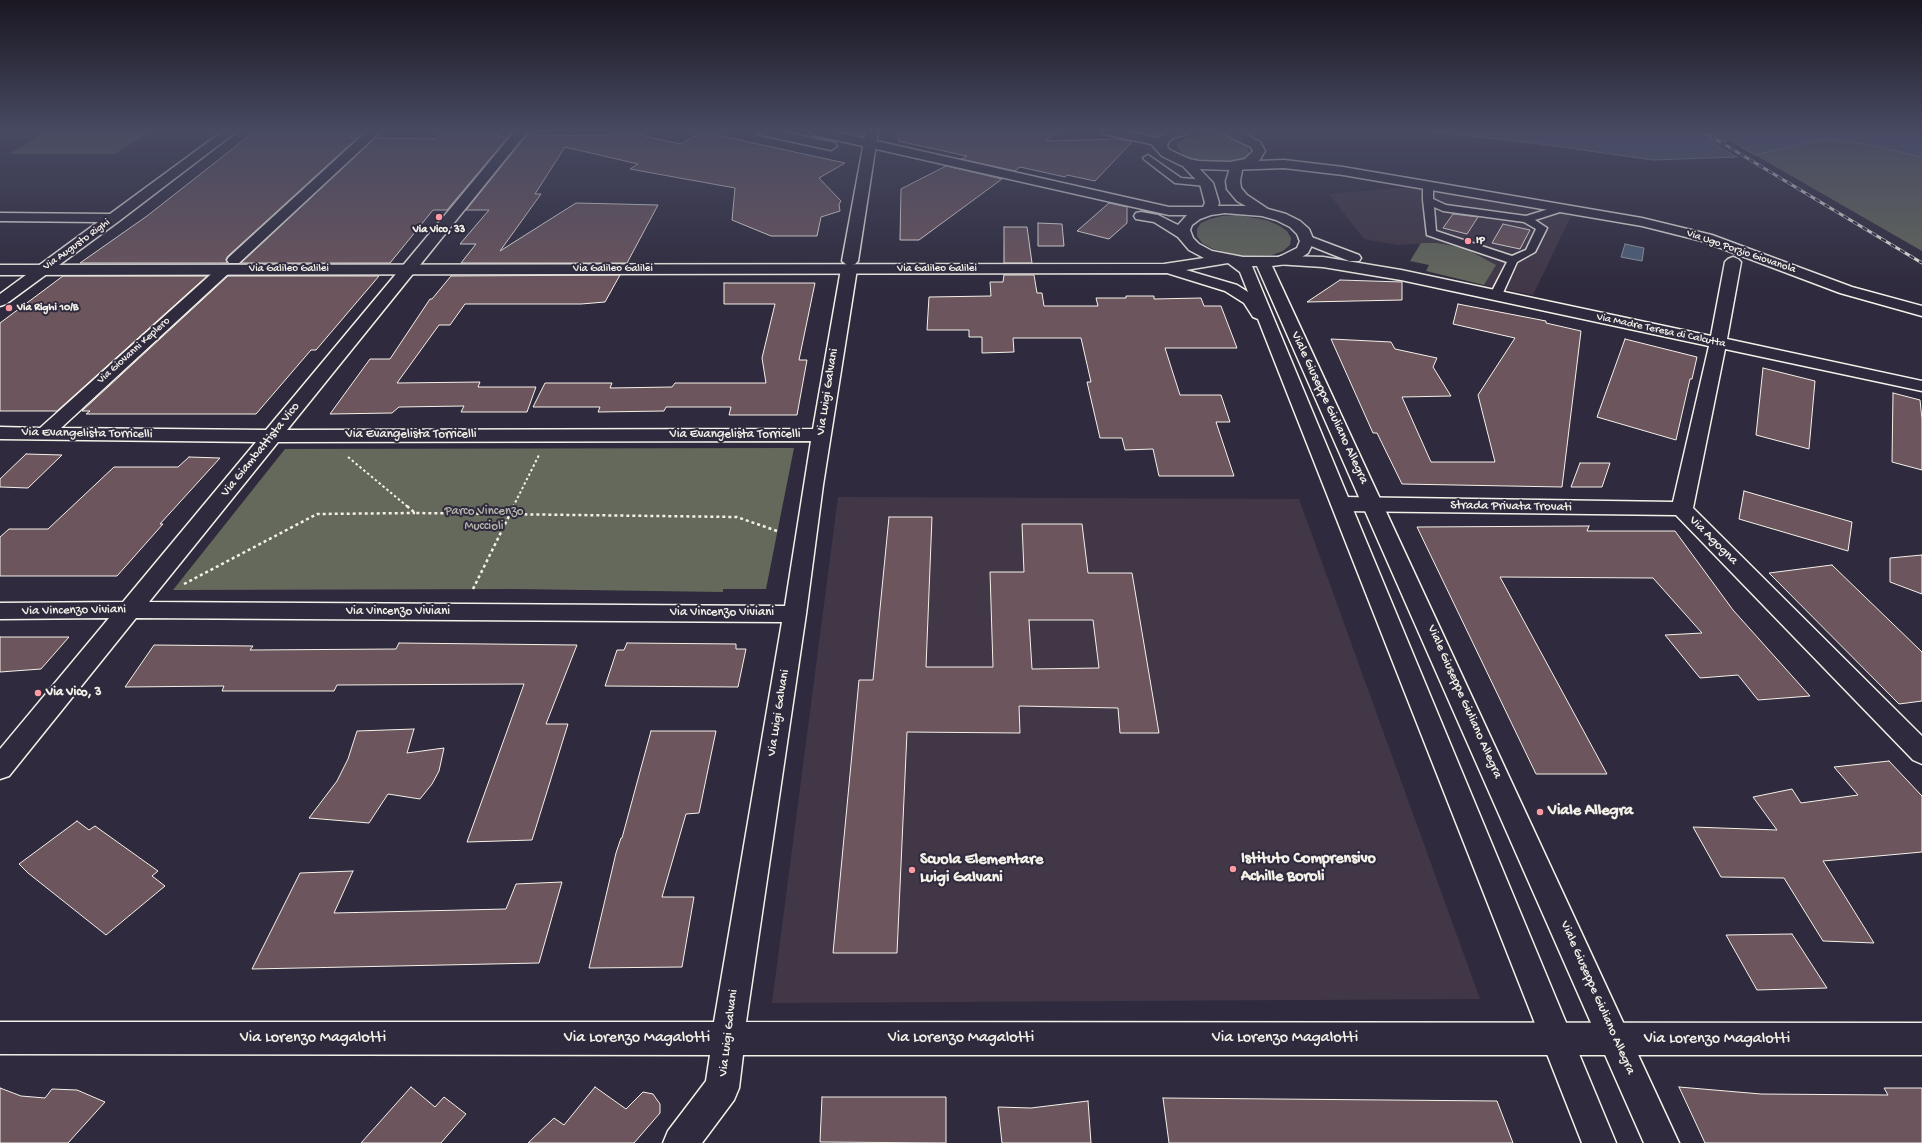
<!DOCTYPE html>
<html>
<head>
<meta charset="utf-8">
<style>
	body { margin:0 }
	canvas { display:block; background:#2f2a3d }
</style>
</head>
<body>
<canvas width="1922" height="1143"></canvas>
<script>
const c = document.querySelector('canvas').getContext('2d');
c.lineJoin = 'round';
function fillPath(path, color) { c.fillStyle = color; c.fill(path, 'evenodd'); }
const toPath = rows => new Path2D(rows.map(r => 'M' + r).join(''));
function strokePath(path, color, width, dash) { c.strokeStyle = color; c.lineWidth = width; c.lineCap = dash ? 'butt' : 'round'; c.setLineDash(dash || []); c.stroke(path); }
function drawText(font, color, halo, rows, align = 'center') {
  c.font = font + ' "Gochi Hand",sans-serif'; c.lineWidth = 4; c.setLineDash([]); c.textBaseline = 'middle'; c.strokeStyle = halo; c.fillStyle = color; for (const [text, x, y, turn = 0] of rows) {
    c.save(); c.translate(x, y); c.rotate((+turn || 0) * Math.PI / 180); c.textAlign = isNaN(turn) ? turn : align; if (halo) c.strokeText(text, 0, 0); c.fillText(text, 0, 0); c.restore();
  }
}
fillPath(toPath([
	[1413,187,1572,214,1533,295,1484,285,1495,265,1437,243,1398,245,1364,239,1329,194],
	[838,497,1299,499,1480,999,772,1003]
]), '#413747');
fillPath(toPath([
	[48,131,150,131,115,154,9,154],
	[1203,135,1222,136,1238,140,1248,147,1249,154,1245,158,1228,162,1205,162,1185,156,1177,148,1177,143,1182,140],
	[1831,140,1865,144,1922,157,1922,251,1755,155,1815,141],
	[1237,215,1266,220,1278,225,1287,231,1291,238,1290,245,1283,251,1272,255,1242,256,1213,249,1202,243,1197,236,1197,229,1201,223,1210,219,1222,216],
	[1421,243,1437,243,1464,248,1496,265,1484,285,1426,271,1429,265,1410,261],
	[794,448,766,589,723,589,723,592,515,589,173,590,285,449]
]), '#65695b');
const water = toPath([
	[1423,131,1693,131,1737,157,1653,160,1533,143,1423,131],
	[1715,131,1897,131,1922,137,1922,157,1865,144,1831,140,1815,141,1755,155,1715,131],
	[1625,244,1644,248,1642,261,1621,257,1625,244]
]);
fillPath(water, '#4e6078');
strokePath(water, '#909aa5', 1);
fillPath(toPath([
	[1484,131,1633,131,1666,134,1682,131,1761,131,1758,137,1748,139,1666,150,1497,139,1487,137,1484,131]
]), '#4e6078');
const building = toPath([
	[622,131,680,144,703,132,845,163,819,178,841,201,839,204,840,211,821,217,817,236,771,236,732,220,735,188,630,169,638,164,565,147,535,194,541,194,500,251,576,203,658,205,627,263,461,263,476,244,460,244,489,210,466,210,526,136,615,135,622,131],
	[900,131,1057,131,1046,141,1118,139,1132,142,1095,181,1067,175,1065,177,1020,167,1015,171,961,159,967,156,898,141,900,131],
	[254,132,357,132,350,138,357,138,228,256,226,259,227,263,80,263,147,216,254,132],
	[441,133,499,134,497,137,508,137,447,210,433,210,390,263,241,263,375,138,435,139,441,133],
	[946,166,1002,179,919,240,900,240,901,189,946,166],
	[1109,203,1127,207,1127,223,1109,239,1077,231,1109,203],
	[1453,214,1478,217,1467,234,1443,228,1453,214],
	[1038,223,1062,224,1064,246,1038,246,1038,223],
	[1503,224,1530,230,1520,249,1492,243,1503,224],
	[1004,227,1027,227,1032,263,1004,263,1004,227],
	[620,275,605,302,581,304,465,304,450,325,439,325,397,383,480,382,478,387,536,387,527,412,461,412,464,406,399,407,392,413,330,414,370,359,390,359,430,299,432,299,451,276,620,275],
	[1004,275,1034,275,1037,293,1042,293,1044,306,1098,306,1096,298,1126,298,1126,296,1154,296,1154,299,1201,298,1204,306,1221,306,1237,348,1165,348,1180,395,1221,395,1230,422,1216,422,1234,476,1159,476,1153,449,1125,450,1122,438,1100,438,1087,382,1091,382,1081,338,1013,338,1014,352,982,353,982,337,969,337,969,330,927,330,929,297,991,296,990,282,1003,282,1004,275],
	[63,276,207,276,57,411,0,411,0,323,63,276],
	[228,276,379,276,316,350,311,350,256,414,86,414,90,411,82,411,228,276],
	[1340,280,1402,282,1402,300,1307,302,1340,280],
	[724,283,815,283,799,360,807,360,797,415,729,415,731,407,666,407,664,411,598,412,600,407,533,407,545,383,612,383,610,388,672,387,675,383,766,383,762,358,775,304,724,304,724,283],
	[1458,304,1546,321,1546,323,1581,331,1562,487,1402,484,1377,433,1373,433,1331,339,1391,342,1395,349,1437,358,1433,367,1451,396,1402,397,1431,462,1495,462,1478,395,1515,338,1453,324,1458,304],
	[1625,339,1697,357,1692,379,1690,379,1676,440,1597,417,1625,339],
	[1763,368,1815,381,1809,449,1756,435,1763,368],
	[1893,393,1920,400,1922,419,1922,470,1892,462,1893,393],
	[26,454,62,455,28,488,0,487,0,479,26,454],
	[189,457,220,458,160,524,163,524,117,576,0,576,0,537,9,529,48,529,114,467,178,467,189,457],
	[1580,463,1610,463,1602,487,1571,487,1580,463],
	[1744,491,1852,522,1848,551,1739,519,1744,491],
	[889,517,932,517,926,667,993,667,990,572,1024,572,1022,524,1082,524,1088,573,1132,573,1159,733,1120,733,1118,708,1019,706,1020,733,907,732,897,953,833,953,859,680,873,680,889,517],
	[1029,620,1093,620,1099,668,1032,669,1029,620],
	[1589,526,1587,531,1675,531,1733,610,1810,696,1758,700,1738,675,1700,678,1665,635,1702,633,1653,578,1500,577,1607,774,1536,774,1417,527,1589,526],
	[1922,555,1922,594,1890,582,1890,558,1922,555],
	[1832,565,1922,652,1922,701,1899,704,1769,573,1832,565],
	[0,637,69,637,41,669,0,672,0,637],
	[399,643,577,645,546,724,568,724,532,840,467,842,524,684,337,685,334,691,222,691,224,686,125,687,154,645,253,646,250,650,396,649,399,643],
	[627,643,736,644,736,649,746,649,738,687,605,686,617,650,624,650,627,643],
	[414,729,407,753,444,748,439,771,432,784,420,799,388,794,369,823,309,818,337,781,348,759,357,731,414,729],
	[651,731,716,731,699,813,686,814,662,897,694,897,682,967,589,968,616,853,621,838,622,838,651,731],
	[1889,761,1922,796,1922,852,1823,861,1874,943,1823,941,1784,878,1721,877,1693,827,1777,830,1753,797,1792,789,1801,803,1858,795,1834,767,1889,761],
	[77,821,89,830,95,826,158,871,152,876,165,886,106,935,28,873,19,864,77,821],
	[353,871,334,913,506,909,516,884,562,882,539,963,252,969,300,873,353,871],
	[1792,934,1827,988,1757,990,1726,935,1792,934],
	[411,1087,435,1107,444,1097,466,1114,441,1143,361,1143,411,1087],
	[595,1087,626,1109,643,1092,653,1094,660,1104,660,1113,634,1143,528,1143,554,1118,564,1125,595,1087],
	[1679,1087,1761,1094,1888,1095,1884,1088,1922,1088,1922,1143,1705,1143,1679,1087],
	[0,1088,21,1096,45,1098,52,1089,77,1090,105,1102,68,1143,0,1143,0,1088],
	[822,1097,946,1097,946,1143,820,1142,822,1097],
	[1163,1098,1497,1101,1513,1143,1169,1143,1163,1098],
	[1088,1101,1091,1143,1002,1143,998,1107,1031,1108,1088,1101]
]);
fillPath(building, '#6c555d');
strokePath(building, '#f4f1e8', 1);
const lane = toPath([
	[1148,155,1181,178,1206,180,1211,183,1206,186,1175,183,1145,160,1143,158,1148,155],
	[1428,182,1433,185,1433,199,1446,205,1526,216,1562,205,1567,208,1566,210,1535,220,1547,228,1535,252,1517,262,1502,295,1496,298,1490,295,1507,262,1427,235,1423,200,1423,185,1428,182],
	[1434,207,1443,211,1524,222,1536,229,1526,250,1512,256,1436,231,1434,207]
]);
const street = toPath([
	[223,131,237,131,119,221,6,304,0,306,0,294,98,222,0,221,0,213,110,214,223,131],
	[367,131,381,131,239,263,229,263,227,260,229,257,367,131],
	[515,131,528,131,287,430,813,429,841,269,844,266,847,265,842,261,866,131,878,131,858,261,855,264,852,265,857,269,823,485,806,614,746,1022,1922,1023,1922,1055,743,1055,739,1088,734,1100,702,1143,663,1143,668,1131,706,1081,710,1055,0,1054,0,1022,714,1022,782,622,136,618,9,776,0,779,0,749,109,618,0,619,0,603,123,602,256,442,0,439,0,427,40,428,219,267,224,265,229,267,232,270,229,273,61,428,266,430,515,131],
	[811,441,785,606,149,602,278,442,811,441],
	[1306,235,1359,255,1361,258,1359,261,1349,261,1301,242,1299,239,1301,236,1306,235],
	[1281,256,1323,257,1401,270,1711,336,1725,262,1728,259,1733,257,1738,259,1741,262,1727,339,1922,381,1922,391,1725,349,1693,508,1922,736,1922,764,1913,760,1676,515,1341,511,1334,509,1331,504,1334,499,1341,497,1673,502,1709,346,1401,280,1323,267,1276,264,1273,261,1276,258,1281,256]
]);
const secondary = toPath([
	[755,131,780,131,835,143,837,146,831,150,761,135,755,131],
	[808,131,832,131,1169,207,1203,207,1205,203,1200,184,1179,162,1180,159,1185,158,1190,159,1213,183,1219,203,1218,206,1246,206,1237,201,1227,189,1226,181,1231,165,1232,162,1237,161,1242,162,1243,165,1240,181,1241,188,1247,195,1268,209,1286,214,1300,221,1309,229,1314,241,1308,253,1299,259,1286,264,1272,266,1679,1143,1644,1143,1257,266,1252,266,1616,1143,1582,1143,1258,319,1253,317,1244,303,1225,291,1167,273,0,275,0,265,1164,264,1204,258,1189,250,1178,237,1154,222,1136,219,1134,216,1136,213,1141,212,1158,215,1178,225,1187,215,1169,215,814,135,808,131],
	[1225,213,1262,216,1276,220,1290,227,1297,234,1300,241,1297,248,1279,257,1243,257,1212,251,1199,244,1193,238,1190,230,1192,225,1200,219,1211,215,1225,213],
	[1228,263,1240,272,1248,292,1237,285,1186,270,1228,263]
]);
const primary = toPath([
	[1102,131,1127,131,1158,138,1168,131,1188,131,1186,134,1173,138,1168,142,1167,147,1170,150,1189,159,1199,161,1230,162,1245,159,1253,151,1251,147,1218,131,1239,131,1260,142,1265,151,1259,161,1284,160,1343,167,1642,218,1712,235,1852,287,1922,306,1922,316,1840,293,1702,241,1642,226,1343,175,1284,168,1230,170,1199,169,1180,165,1162,156,1151,144,1104,134,1102,131]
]);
strokePath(lane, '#f4f1e8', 3);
strokePath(street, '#f4f1e8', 3);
strokePath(secondary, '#f4f1e8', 3);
strokePath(primary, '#f4f1e8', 3);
strokePath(toPath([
	[348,457,408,507],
	[513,507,539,455]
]), '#f4f1e8', 2, [2.5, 2.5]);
strokePath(toPath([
	[407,506,415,513,737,517,777,531],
	[184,584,317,514,415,513],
	[473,589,514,506]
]), '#f4f1e8', 2.5, [3, 3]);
fillPath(lane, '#2f2a3d');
fillPath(street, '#2f2a3d');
fillPath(secondary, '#2f2a3d');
fillPath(primary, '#2f2a3d');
const rail = toPath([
	[1702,131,1922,263]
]);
strokePath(rail, '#f4f1e8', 3);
strokePath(rail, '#2f2a3d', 2, [5.5]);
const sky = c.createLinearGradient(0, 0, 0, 291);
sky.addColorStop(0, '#1a1722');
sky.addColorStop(0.45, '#474a62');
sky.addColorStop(1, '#474a6200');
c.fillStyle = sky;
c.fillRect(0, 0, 1922, 291);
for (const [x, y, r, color] of [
	[439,217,4,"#ff9aa2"],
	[1468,241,4,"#ff9aa2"],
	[9,308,4,"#ff9aa2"],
	[38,693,4,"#ff9aa2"],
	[1540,812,4,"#ff9aa2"],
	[1233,869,4,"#ff9aa2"],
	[912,870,4,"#ff9aa2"]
]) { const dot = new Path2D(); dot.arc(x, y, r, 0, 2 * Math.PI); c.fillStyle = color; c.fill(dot); strokePath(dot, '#2f2a3d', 1.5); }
drawText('bold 11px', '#f4f1e8', '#2f2a3d', [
	["Via Vico, 33",439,230,"center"],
	["IP",1476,241],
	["Via Righi 10/B",17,308]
], 'left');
drawText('11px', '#f4f1e8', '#2f2a3d', [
	["Via Augusto Righi",77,245,-36],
	["Via Ugo Porzio Giovanola",1741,252,19],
	["Via Galileo Galilei",289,269],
	["Via Galileo Galilei",613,269],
	["Via Galileo Galilei",937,269],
	["Via Madre Teresa di Calcutta",1661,331,12],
	["Via Giovanni Keplero",134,351,-42]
]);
drawText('13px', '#f4f1e8', '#2f2a3d', [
	["Via Luigi Galvani",828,392,-81],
	["Viale Giuseppe Giuliano Allegra",1329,408,65],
	["Via Evangelista Torricelli",87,434,1],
	["Via Evangelista Torricelli",411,435],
	["Via Evangelista Torricelli",735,435],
	["Via Giambattista Vico",261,450,-51],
	["Strada Privata Trovati",1511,507,1],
	["Via Agogna",1713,541,45],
	["Via Vincenzo Viviani",74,611,-1],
	["Via Vincenzo Viviani",398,612],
	["Via Vincenzo Viviani",722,613],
	["Viale Giuseppe Giuliano Allegra",1464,702,66],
	["Via Luigi Galvani",779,713,-81],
	["Viale Giuseppe Giuliano Allegra",1597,998,66],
	["Via Luigi Galvani",729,1033,-83]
]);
drawText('13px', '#b4b4a9', '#2f2a3d', [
	["Parco Vincenzo",484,512],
	["Muccioli",484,527]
]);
drawText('bold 13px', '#f4f1e8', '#2f2a3d', [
	["Via Vico, 3",46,693]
], 'left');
drawText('bold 16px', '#f4f1e8', '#2f2a3d', [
	["Viale Allegra",1548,812],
	["Istituto Comprensivo",1241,860],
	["Achille Boroli",1241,878],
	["Scuola Elementare",920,861],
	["Luigi Galvani",920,879]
], 'left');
drawText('16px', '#f4f1e8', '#2f2a3d', [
	["Via Lorenzo Magalotti",313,1039],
	["Via Lorenzo Magalotti",637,1039],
	["Via Lorenzo Magalotti",961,1039],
	["Via Lorenzo Magalotti",1285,1039],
	["Via Lorenzo Magalotti",1717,1040]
]);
</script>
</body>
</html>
